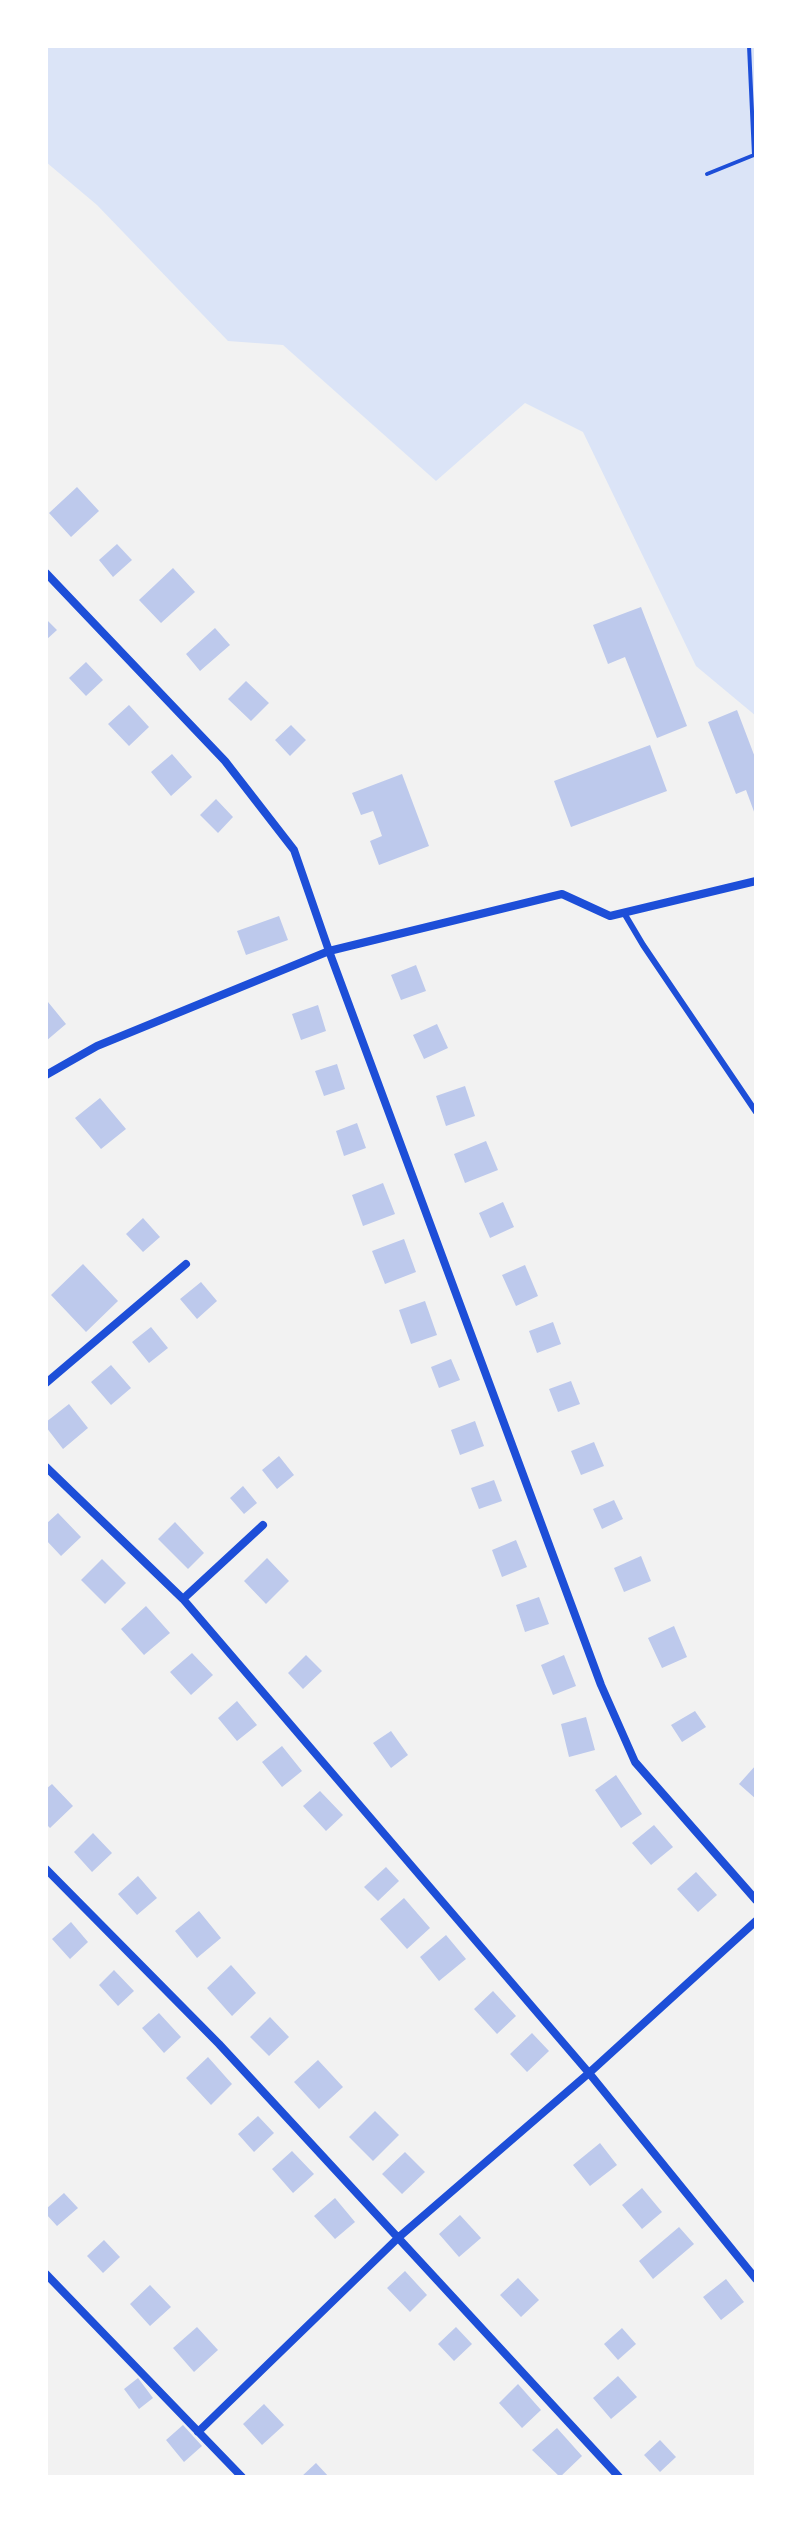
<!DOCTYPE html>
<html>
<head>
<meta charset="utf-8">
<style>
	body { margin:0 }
	#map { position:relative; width:802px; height:2523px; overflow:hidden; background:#f2f2f2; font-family:Barlow,sans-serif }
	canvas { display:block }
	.frame { position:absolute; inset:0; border:48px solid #fff; pointer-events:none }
</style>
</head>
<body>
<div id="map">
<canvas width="802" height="2523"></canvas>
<div class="frame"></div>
</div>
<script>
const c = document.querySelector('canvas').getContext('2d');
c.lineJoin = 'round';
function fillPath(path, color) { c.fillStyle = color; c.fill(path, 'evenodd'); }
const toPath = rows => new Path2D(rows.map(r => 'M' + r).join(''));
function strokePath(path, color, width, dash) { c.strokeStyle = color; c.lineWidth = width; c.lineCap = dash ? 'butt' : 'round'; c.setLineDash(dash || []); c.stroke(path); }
fillPath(toPath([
	[46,46,756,46,756,716,696,666,583,432,525,403,436,481,283,345,228,341,97,205,46,162]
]), '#dbe4f7');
fillPath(toPath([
	[77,487,99,511,71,537,49,513],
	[117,544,132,560,113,577,99,560],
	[173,568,195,592,161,623,139,600],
	[641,607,687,726,657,738,625,657,608,664,593,625],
	[46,619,57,630,46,640],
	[215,628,230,645,200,671,186,654],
	[86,662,103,680,86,696,69,678],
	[246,681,269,703,251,721,228,699],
	[129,705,149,727,129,746,108,724],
	[737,710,756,760,756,817,746,790,736,794,708,722],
	[291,725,306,740,290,756,275,740],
	[650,745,667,791,571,827,554,781],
	[172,754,192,777,171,796,151,772],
	[402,774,429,846,379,865,370,841,382,836,373,811,361,815,352,793],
	[216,799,233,817,218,833,200,815],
	[279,916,288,940,246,955,237,931],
	[416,965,426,991,401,1000,391,975],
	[48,1002,66,1024,46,1041,46,1004],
	[318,1005,326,1031,301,1040,292,1014],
	[437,1024,448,1048,424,1059,413,1035],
	[337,1064,345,1089,324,1096,315,1071],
	[465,1086,475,1116,446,1126,436,1096],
	[100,1098,126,1129,101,1149,75,1118],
	[357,1123,366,1148,344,1156,336,1131],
	[486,1141,498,1170,465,1183,454,1154],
	[383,1183,395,1214,363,1226,352,1195],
	[503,1202,514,1227,490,1238,479,1213],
	[143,1218,160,1237,143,1252,126,1234],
	[404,1239,416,1272,385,1284,372,1251],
	[83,1264,118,1301,86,1332,51,1295],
	[525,1265,538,1296,516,1306,502,1275],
	[201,1282,217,1301,197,1319,180,1299],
	[425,1301,437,1335,411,1344,399,1310],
	[553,1322,561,1344,537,1353,529,1331],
	[151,1327,168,1348,149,1363,132,1342],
	[451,1359,460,1380,439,1388,431,1367],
	[111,1365,131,1388,111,1405,91,1382],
	[571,1381,580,1404,558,1412,549,1389],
	[69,1404,88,1428,63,1449,46,1427,46,1422],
	[475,1421,484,1446,460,1455,451,1430],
	[594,1442,604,1466,581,1475,571,1451],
	[279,1456,294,1475,277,1489,262,1470],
	[494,1480,502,1501,479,1509,471,1488],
	[243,1486,257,1503,244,1514,230,1498],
	[614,1500,623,1519,602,1529,593,1509],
	[58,1513,81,1537,61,1556,46,1540,46,1524],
	[175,1522,204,1553,188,1569,158,1539],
	[516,1540,527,1567,502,1577,492,1550],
	[641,1556,651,1581,624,1592,614,1568],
	[267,1558,289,1581,266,1604,244,1581],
	[102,1559,126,1583,105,1604,81,1580],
	[539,1597,549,1624,525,1632,516,1605],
	[146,1606,170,1633,144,1655,121,1629],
	[674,1626,687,1657,662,1668,648,1638],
	[192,1653,213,1675,191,1695,170,1672],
	[306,1655,322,1671,303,1689,288,1673],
	[564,1655,576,1686,553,1695,541,1665],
	[237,1701,257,1725,237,1741,218,1718],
	[695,1711,706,1727,682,1742,671,1725],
	[586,1717,595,1750,569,1757,561,1724],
	[391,1731,408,1755,391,1768,373,1743],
	[282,1746,302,1771,282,1787,262,1762],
	[756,1765,756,1799,739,1784],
	[616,1775,642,1814,621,1828,595,1790],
	[52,1784,73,1806,50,1828,46,1824,46,1789],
	[320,1791,343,1815,326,1831,303,1806],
	[654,1825,673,1847,651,1865,632,1843],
	[93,1833,112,1853,92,1872,74,1852],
	[386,1867,399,1881,378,1901,364,1887],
	[696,1872,717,1895,698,1912,677,1889],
	[138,1876,157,1898,137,1915,118,1894],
	[404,1898,430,1928,407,1949,380,1919],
	[199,1911,221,1938,197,1958,175,1931],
	[71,1922,88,1942,70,1959,52,1939],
	[446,1935,466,1959,439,1981,420,1957],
	[231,1965,256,1993,232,2016,207,1988],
	[114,1970,134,1991,118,2006,99,1985],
	[493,1991,516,2016,497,2034,474,2009],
	[159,2013,181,2037,164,2053,142,2028],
	[270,2017,289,2037,269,2056,250,2037],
	[532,2033,549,2051,527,2072,510,2054],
	[208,2057,232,2084,211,2105,186,2078],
	[318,2060,343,2087,319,2109,294,2082],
	[375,2111,399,2135,373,2161,349,2137],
	[258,2116,274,2133,254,2152,238,2134],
	[600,2143,617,2165,590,2186,573,2165],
	[292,2151,314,2174,293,2193,272,2169],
	[405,2152,425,2172,402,2194,382,2174],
	[642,2188,662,2212,642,2229,622,2205],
	[64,2193,78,2208,57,2226,46,2214,46,2209],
	[335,2198,355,2222,335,2239,314,2216],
	[460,2215,481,2238,459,2257,439,2234],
	[679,2227,694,2244,653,2279,639,2261],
	[104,2240,120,2257,103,2273,87,2256],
	[405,2271,427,2295,410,2312,387,2288],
	[518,2278,539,2300,521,2317,500,2295],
	[726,2279,744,2302,721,2320,703,2297],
	[150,2285,171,2307,150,2326,130,2304],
	[197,2327,218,2350,194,2372,173,2348],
	[456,2327,472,2344,454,2361,438,2344],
	[622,2328,636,2344,618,2360,604,2344],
	[618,2376,637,2397,611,2419,593,2398],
	[138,2378,153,2398,139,2409,124,2389],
	[518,2384,541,2410,522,2428,499,2403],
	[264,2404,284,2425,262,2445,243,2424],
	[183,2425,202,2446,184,2462,166,2440],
	[557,2428,582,2456,560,2477,532,2450],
	[660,2440,676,2457,660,2472,644,2455],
	[316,2463,329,2477,301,2477]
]), '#bdc9ec');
strokePath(toPath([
	[707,174,754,155,749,46]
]), '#1d4ed8', 4);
strokePath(toPath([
	[624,913,643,945,756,1112]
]), '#1d4ed8', 6);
strokePath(toPath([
	[46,573,225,761,294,850,329,951,601,1685,635,1762,756,1900],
	[46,1075,97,1046,329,951,562,894,610,916,756,881],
	[46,1383,186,1264],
	[46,1467,183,1599,589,2073,756,2279],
	[183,1599,263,1525],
	[46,1869,219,2044,619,2477],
	[46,2274,242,2477],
	[198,2432,399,2237,589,2073,756,1921]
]), '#1d4ed8', 8);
</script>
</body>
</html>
